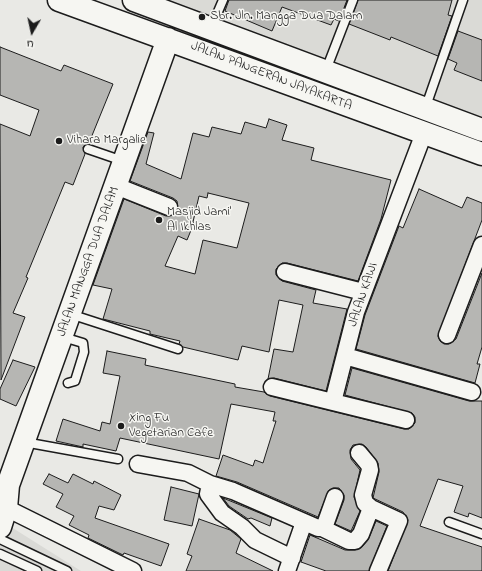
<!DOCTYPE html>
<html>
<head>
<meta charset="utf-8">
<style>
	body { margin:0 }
	#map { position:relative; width:482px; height:571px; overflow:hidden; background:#e9e9e5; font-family:"Indie Flower",sans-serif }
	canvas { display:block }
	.north { position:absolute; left:12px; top:12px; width:40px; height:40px; -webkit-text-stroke:3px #f6f6f2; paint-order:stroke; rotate:189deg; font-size:11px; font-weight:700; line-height:16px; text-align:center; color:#1c1c1c }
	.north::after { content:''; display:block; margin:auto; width:14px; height:18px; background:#1c1c1c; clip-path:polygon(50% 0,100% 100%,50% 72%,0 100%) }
</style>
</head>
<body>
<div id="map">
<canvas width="482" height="571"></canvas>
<div class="north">U</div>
</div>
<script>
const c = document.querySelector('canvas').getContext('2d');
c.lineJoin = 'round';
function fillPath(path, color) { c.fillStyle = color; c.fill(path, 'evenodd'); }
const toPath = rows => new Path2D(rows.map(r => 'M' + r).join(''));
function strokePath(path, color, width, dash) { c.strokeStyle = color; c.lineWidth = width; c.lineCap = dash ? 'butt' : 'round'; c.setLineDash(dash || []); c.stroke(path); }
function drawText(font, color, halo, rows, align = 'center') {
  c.font = font + ' "Indie Flower",sans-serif'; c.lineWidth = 3; c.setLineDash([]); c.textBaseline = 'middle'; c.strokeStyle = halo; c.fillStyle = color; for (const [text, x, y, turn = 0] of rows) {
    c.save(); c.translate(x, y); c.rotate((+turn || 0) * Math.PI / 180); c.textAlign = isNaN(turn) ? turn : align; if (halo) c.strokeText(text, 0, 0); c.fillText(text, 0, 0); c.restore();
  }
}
fillPath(toPath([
	[126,0,482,0,482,128],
	[0,520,81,571,0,571]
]), '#dadad6');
const building = toPath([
	[229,0,347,0,339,21,334,19,331,25,282,7,272,31,225,11,229,0],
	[358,0,452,0,448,15,452,16,438,56,391,37,390,40,349,24,358,0],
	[458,31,482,40,482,81,454,70,457,63,448,59,458,31],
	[0,47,61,71,64,65,113,84,91,138,89,144,83,147,85,154,73,185,65,182,26,277,28,278,13,313,25,317,1,380,0,124,30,136,39,110,0,95,0,47],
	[269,119,287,125,282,140,314,148,311,160,391,180,381,219,358,281,287,263,282,263,276,269,276,275,282,281,316,290,313,303,347,309,326,391,274,378,268,379,274,349,293,352,303,305,279,300,269,352,242,346,238,360,183,347,179,344,180,341,150,334,150,331,103,319,112,289,93,285,124,199,166,216,175,215,178,210,177,201,173,198,130,181,148,132,154,133,146,164,181,179,193,133,209,137,212,127,241,134,245,122,266,128,269,119],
	[208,193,249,203,237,248,203,240,195,274,165,266,178,236,187,240,194,223,193,222,199,196,207,198,208,193],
	[419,189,462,208,467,197,482,203,482,220,438,336,440,341,444,344,449,344,456,339,482,273,482,347,477,364,480,364,475,383,356,349,365,315,399,226,403,228,419,189],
	[107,351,146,359,145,365,235,384,235,387,264,392,270,396,404,429,409,429,415,423,415,417,412,413,345,395,352,368,469,401,482,401,482,518,469,513,468,517,454,512,463,486,438,479,420,526,482,547,482,571,388,571,408,520,403,512,373,498,379,472,378,463,366,447,362,444,353,445,350,450,351,459,360,470,354,497,360,511,351,531,335,524,344,500,344,495,339,488,333,488,329,490,318,517,237,482,216,476,223,455,253,466,255,460,263,463,276,421,273,421,275,412,231,404,219,459,120,438,116,451,83,444,83,447,56,441,63,419,100,431,102,422,110,424,120,376,103,373,107,351],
	[13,360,35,367,16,406,0,399,0,389,13,360],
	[49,474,68,483,73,474,93,484,94,481,121,495,114,510,99,506,95,518,169,544,161,566,124,553,123,555,88,538,89,535,69,525,74,516,56,507,63,494,43,484,49,474],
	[171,487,199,494,192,526,164,520,171,487],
	[223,498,272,518,270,526,251,518,248,519,229,506,223,498],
	[199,519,230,530,241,539,236,553,273,571,186,571,192,556,187,554,199,519],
	[376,521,387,526,369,571,326,571,301,562,310,535,345,550,355,550,362,547,368,540,376,521]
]);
fillPath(building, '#b6b6b3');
strokePath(building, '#1c1c1c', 1);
const lane = toPath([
	[211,28,223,0],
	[326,70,353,0],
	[425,109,463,0],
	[88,149,123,161],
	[70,314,178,349],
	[63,337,83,343,84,352,75,381,68,383],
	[24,442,118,459],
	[449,522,482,534],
	[0,539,67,571],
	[0,554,37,571]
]);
const street = toPath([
	[116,186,169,207],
	[285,272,363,292],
	[447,335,482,245],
	[345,356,472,392],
	[272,387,406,420],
	[333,402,356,312,424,133],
	[359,453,369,465,370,470,363,495,365,503,371,508,399,521,378,571],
	[138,464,188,473,210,484,233,491,318,528,322,528,325,525,335,497],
	[210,484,208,494,222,513,242,527,255,540,292,558],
	[0,505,133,571],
	[322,528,349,541,355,541,361,534,371,508],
	[287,571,304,522]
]);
const secondary = toPath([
	[59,0,482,154],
	[134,0,482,130],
	[0,527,6,508,8,485,168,39]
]);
strokePath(lane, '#1c1c1c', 11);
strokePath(street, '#1c1c1c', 19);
strokePath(secondary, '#1c1c1c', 25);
strokePath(lane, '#f6f6f2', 8);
strokePath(street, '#f6f6f2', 16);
strokePath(secondary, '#f6f6f2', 22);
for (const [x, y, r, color] of [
	[202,17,4,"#1c1c1c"],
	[59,141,4,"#1c1c1c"],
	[159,220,4,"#1c1c1c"],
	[121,426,4,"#1c1c1c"]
]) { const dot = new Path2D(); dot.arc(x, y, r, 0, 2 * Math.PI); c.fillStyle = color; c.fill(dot); strokePath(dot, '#f6f6f2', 1.5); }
drawText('13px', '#1c1c1c', '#f6f6f2', [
	["Sbr. Jln. Mangga Dua Dalam",210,17],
	["Vihara Margalie",67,141],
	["Masjid Jami'",167,213],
	["Al Ikhlas",167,228],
	["Xing Fu",129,419],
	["Vegetarian Cafe",129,434]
], 'left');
drawText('13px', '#1c1c1c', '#f6f6f2', [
	["JALAN PANGERAN JAYAKARTA",271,77,21],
	["JALAN MANGGA DUA DALAM",89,262,-70],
	["JALAN KAWI",364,295,-71]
]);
</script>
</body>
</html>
